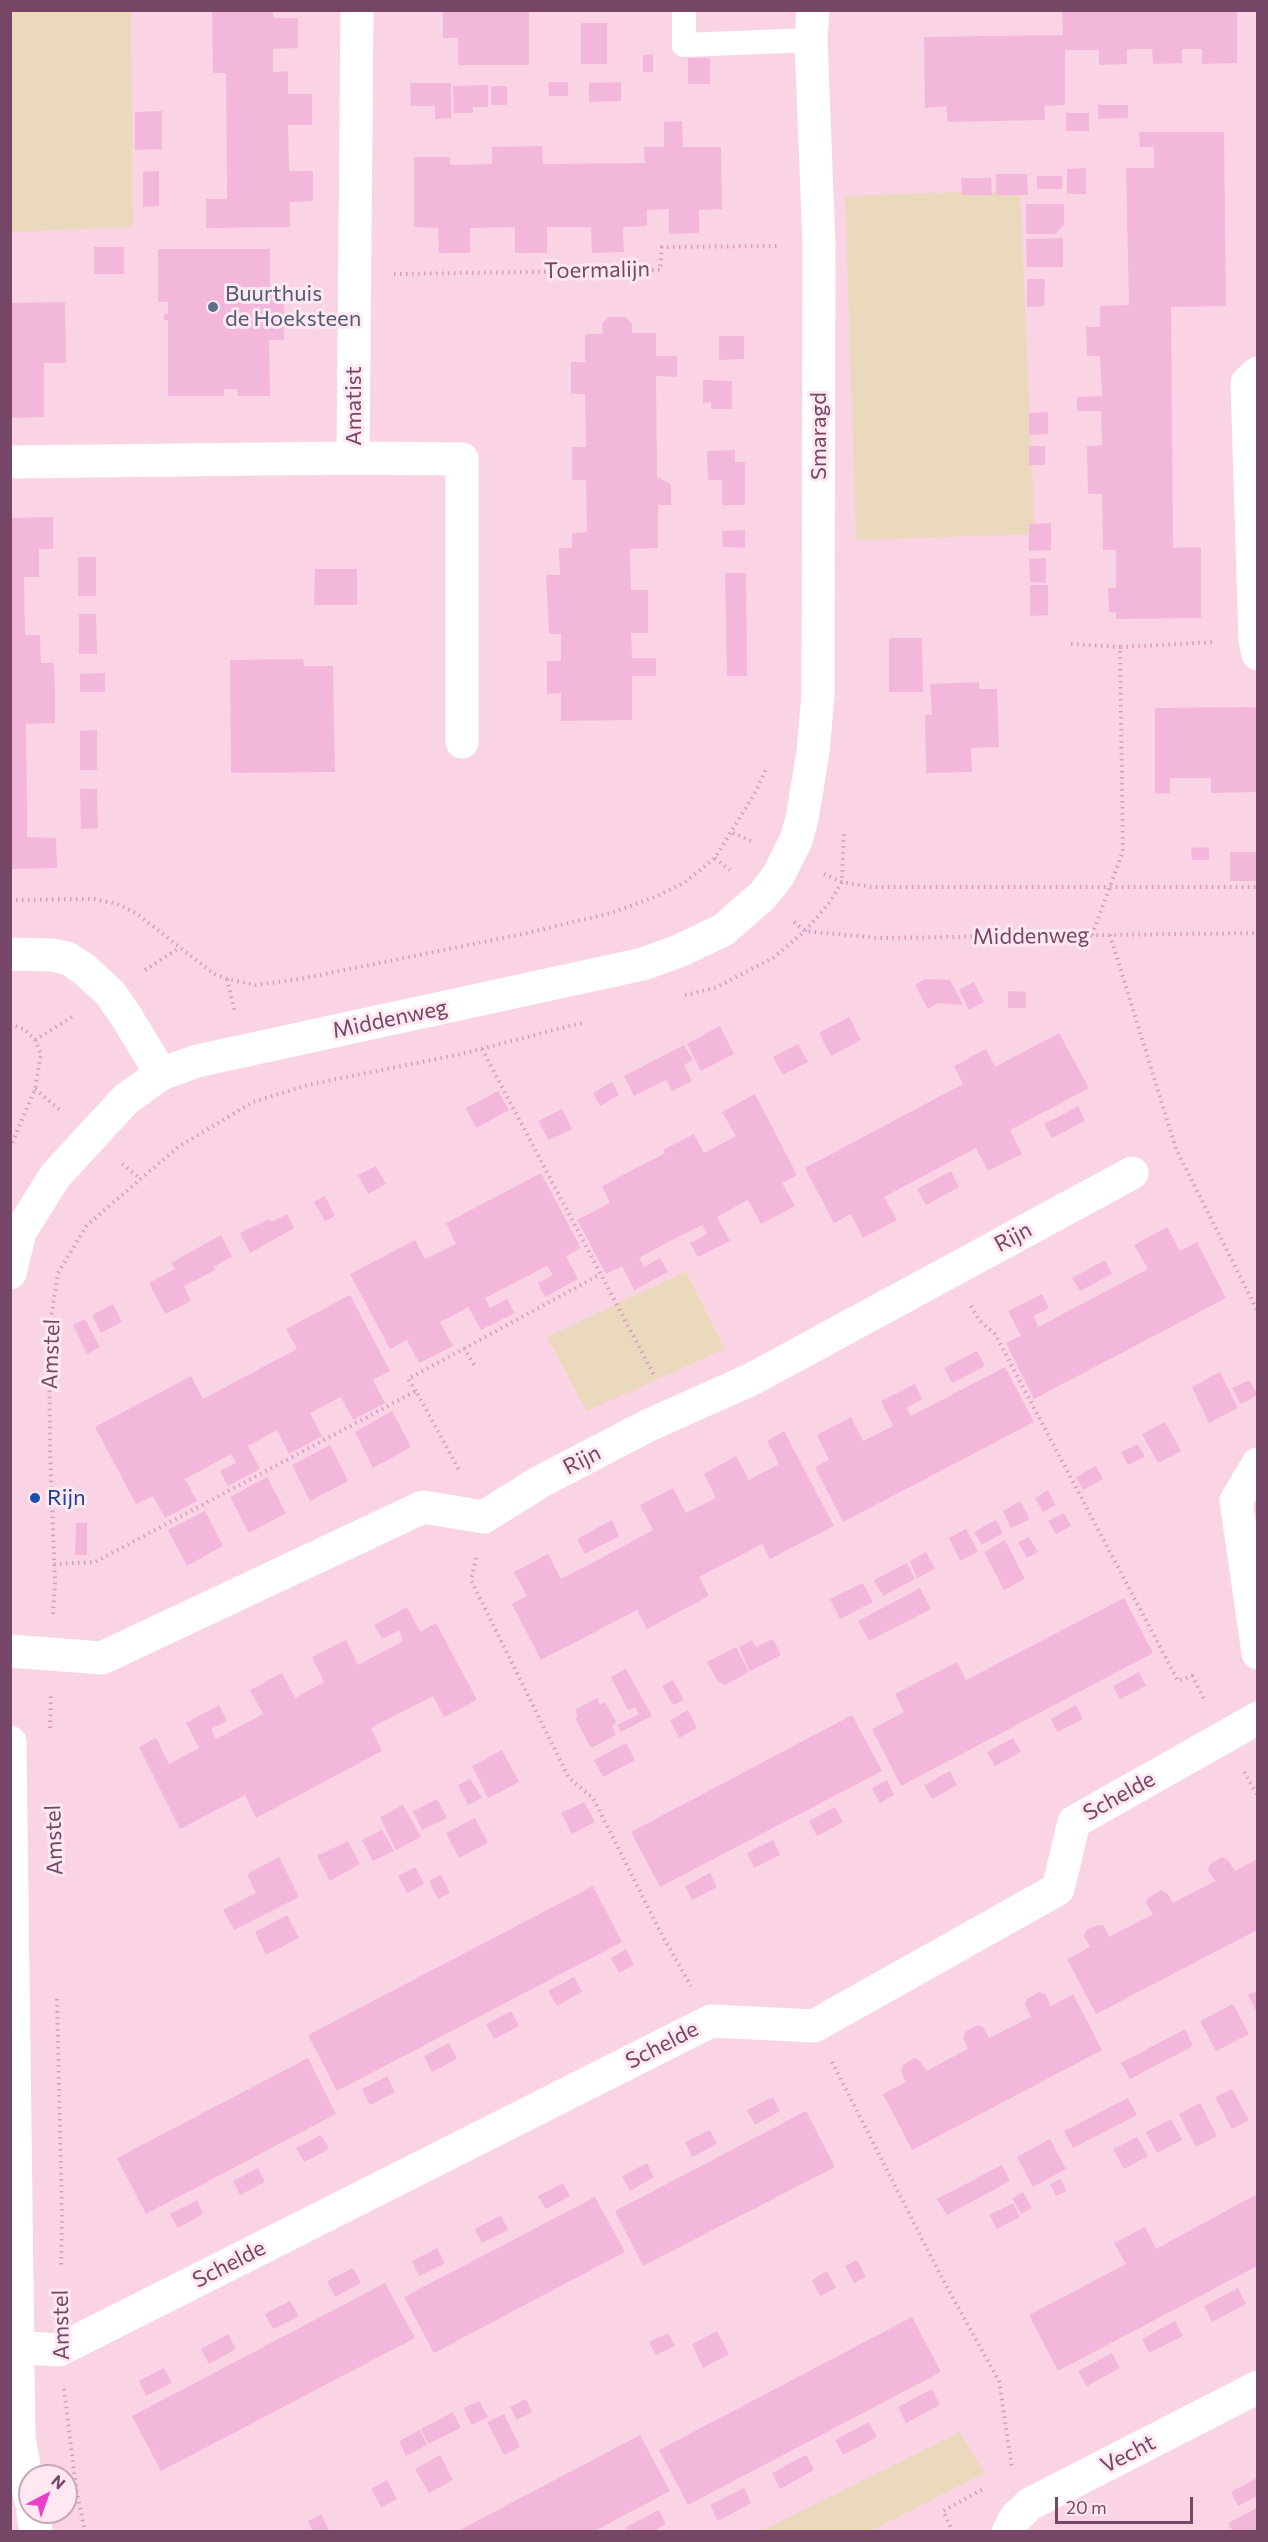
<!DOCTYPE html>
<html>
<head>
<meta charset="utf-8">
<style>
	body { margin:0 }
	#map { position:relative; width:1268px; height:2542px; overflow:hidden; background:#fde0ec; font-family:Commissioner,sans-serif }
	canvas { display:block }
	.frame { position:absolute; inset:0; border:12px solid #754665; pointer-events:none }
	.north { position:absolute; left:18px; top:2464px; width:60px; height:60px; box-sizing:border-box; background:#ffe8f1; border:2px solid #c8a7b9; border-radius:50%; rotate:41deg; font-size:16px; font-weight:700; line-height:24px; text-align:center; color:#754665 }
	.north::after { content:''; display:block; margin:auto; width:21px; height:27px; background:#ee3ec8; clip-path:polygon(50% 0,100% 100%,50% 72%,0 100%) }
	.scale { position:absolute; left:1055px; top:2497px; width:138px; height:27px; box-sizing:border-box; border:3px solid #754665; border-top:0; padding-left:8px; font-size:18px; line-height:21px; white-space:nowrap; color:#754665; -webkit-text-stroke:4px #ffe8f1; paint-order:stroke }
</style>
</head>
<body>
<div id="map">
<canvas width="1268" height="2542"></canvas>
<div class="frame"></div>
<div class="north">N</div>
<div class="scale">20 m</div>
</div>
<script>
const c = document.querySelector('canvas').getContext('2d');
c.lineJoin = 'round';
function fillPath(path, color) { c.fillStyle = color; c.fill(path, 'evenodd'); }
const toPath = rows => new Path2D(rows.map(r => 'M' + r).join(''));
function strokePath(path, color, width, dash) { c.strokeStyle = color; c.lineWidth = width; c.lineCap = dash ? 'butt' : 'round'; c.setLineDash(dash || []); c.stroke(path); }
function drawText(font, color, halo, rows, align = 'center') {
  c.font = font + ' Commissioner,sans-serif'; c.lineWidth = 6; c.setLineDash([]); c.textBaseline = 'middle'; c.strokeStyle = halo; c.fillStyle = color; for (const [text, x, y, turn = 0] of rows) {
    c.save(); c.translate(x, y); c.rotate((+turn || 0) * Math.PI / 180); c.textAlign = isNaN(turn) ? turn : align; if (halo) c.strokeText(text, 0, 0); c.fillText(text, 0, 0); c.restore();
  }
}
fillPath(toPath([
	[11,11,1257,11,1257,2531,11,2532],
	[30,2476,66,2476,66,2512,30,2512]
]), '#fad4e5');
fillPath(toPath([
	[10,11,131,11,133,227,11,232],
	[1020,190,1035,534,856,540,845,196],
	[686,1271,725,1349,587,1411,547,1337],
	[960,2432,984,2473,871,2531,761,2531]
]), '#ebd9be');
fillPath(toPath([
	[212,10,273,10,273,18,298,18,298,48,273,49,273,72,288,71,288,94,312,94,312,125,288,125,289,171,313,171,313,201,290,202,290,227,206,228,206,199,227,199,227,187,226,73,213,73],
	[443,10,529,10,529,65,458,65,458,38,443,38],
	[1062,10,1237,10,1237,63,1202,64,1202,49,1182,49,1182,63,1153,64,1152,49,1133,49,1127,50,1127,64,1099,65,1099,50,1065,50,1065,105,1044,106,1045,120,948,122,946,106,925,108,924,37,1063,35],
	[581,23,607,23,607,64,581,64],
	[653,54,653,72,643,72,643,55],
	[688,58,710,58,710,84,688,84],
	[548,82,568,82,568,96,549,96],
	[621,82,621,101,589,102,589,83],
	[410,83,451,83,451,118,435,119,435,106,411,106],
	[488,85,488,107,473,107,473,113,454,113,453,86],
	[491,86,507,86,507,105,491,105],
	[1098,105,1128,105,1128,118,1098,119],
	[162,111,162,149,135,150,135,112],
	[1066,113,1089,113,1089,131,1066,131],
	[682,121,683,147,721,147,722,209,699,210,699,233,669,234,669,209,647,210,647,226,623,227,624,252,592,253,591,227,547,227,547,253,515,253,515,227,470,228,470,253,439,253,438,228,414,227,414,157,450,157,450,164,454,165,492,164,492,147,542,146,543,164,645,163,644,147,664,147,664,122],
	[1139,132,1224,132,1226,306,1171,307,1173,548,1201,547,1201,618,1116,619,1116,613,1109,612,1108,588,1116,588,1116,550,1103,550,1102,494,1088,494,1087,446,1102,445,1101,411,1077,411,1077,397,1102,396,1100,356,1087,356,1086,327,1100,327,1100,306,1129,305,1126,168,1154,168,1154,147,1140,147],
	[1086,168,1086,194,1067,194,1067,169],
	[159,171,159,206,143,207,143,172],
	[996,174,1027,174,1028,195,996,195],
	[1037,176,1062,176,1062,189,1037,189],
	[961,178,991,178,992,195,962,195],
	[1026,204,1064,204,1064,225,1055,234,1026,234],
	[1063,238,1063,267,1027,267,1026,239],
	[94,247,124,247,124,274,94,274],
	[158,249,270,249,270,290,284,290,284,340,269,340,270,396,238,396,237,389,224,389,224,396,168,396,168,320,164,320,164,314,168,314,168,302,158,302],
	[1027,279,1045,279,1044,306,1027,307],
	[65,302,66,363,44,363,44,417,10,418,10,303],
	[608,317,626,317,632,324,632,333,656,333,656,356,677,356,677,377,656,376,657,477,671,484,671,505,658,505,658,548,630,549,631,590,648,590,648,633,631,633,632,658,656,658,656,676,632,676,632,720,561,721,561,693,547,694,547,661,561,661,561,634,551,634,549,632,546,575,560,575,559,548,572,548,572,533,587,532,586,480,572,480,572,447,586,447,585,394,571,394,571,362,585,362,585,334,603,334,602,324],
	[719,336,744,336,744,359,719,360],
	[703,380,732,381,732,409,711,409,711,402,703,403],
	[1048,412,1048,434,1029,435,1029,413],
	[1029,446,1045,446,1045,465,1029,465],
	[735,450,735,462,745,462,745,505,722,505,722,480,708,480,707,451],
	[53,517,53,549,39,549,39,577,24,577,25,635,40,635,41,663,54,663,55,693,55,723,26,724,27,809,27,837,56,838,57,868,10,869,10,518],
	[1051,523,1051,550,1029,551,1029,524],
	[745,530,745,548,723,547,722,531],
	[78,557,96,557,96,596,78,596],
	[1046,558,1046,583,1030,582,1029,559],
	[315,569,357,569,357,605,314,605],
	[725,573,746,573,747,676,727,676],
	[1030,585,1048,585,1048,615,1030,616],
	[79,614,96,614,97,654,79,654],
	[889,638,922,638,923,692,889,692],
	[303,659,304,666,333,666,335,772,231,773,230,660],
	[105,673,105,692,80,692,80,674],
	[979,682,979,689,997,689,999,747,971,748,972,772,926,773,925,715,932,715,930,684],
	[1257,707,1257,792,1211,793,1211,778,1170,778,1170,793,1155,794,1155,708],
	[97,730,97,770,80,770,80,731],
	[80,789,97,789,98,828,81,829],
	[1209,847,1209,860,1192,860,1191,848],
	[1230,852,1257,852,1257,881,1230,881],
	[925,979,950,980,963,1005,938,1003,928,1009,915,985],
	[974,982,984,1002,969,1010,959,990],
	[1008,991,1026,992,1026,1008,1008,1008],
	[849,1017,861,1040,831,1056,819,1033],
	[720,1026,734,1054,701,1071,687,1044],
	[1059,1033,1089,1088,1010,1130,1022,1154,988,1171,976,1148,961,1156,884,1197,897,1220,863,1238,851,1214,834,1223,805,1168,963,1084,954,1066,986,1049,995,1067],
	[798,1044,808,1062,783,1075,773,1057],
	[684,1045,693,1060,684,1065,692,1081,672,1091,666,1080,634,1096,624,1076],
	[612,1082,619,1095,600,1106,593,1093],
	[498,1091,509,1110,476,1128,466,1108],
	[755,1094,797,1175,782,1183,795,1206,761,1224,748,1200,717,1217,730,1241,698,1257,690,1243,707,1234,702,1225,670,1241,639,1258,644,1267,660,1258,668,1272,634,1290,622,1266,606,1274,577,1220,610,1203,602,1186,665,1153,663,1150,694,1134,704,1153,736,1136,722,1112],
	[1078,1106,1085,1121,1052,1138,1044,1124],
	[562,1109,572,1129,549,1140,538,1121],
	[376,1166,386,1184,368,1194,358,1175],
	[951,1171,959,1187,926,1205,917,1189],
	[541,1173,581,1248,566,1256,578,1279,545,1297,538,1283,553,1275,547,1266,485,1298,490,1308,507,1299,515,1313,481,1330,468,1307,454,1315,440,1322,453,1346,419,1363,407,1340,390,1349,350,1274,415,1240,425,1259,456,1244,446,1223],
	[325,1196,335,1216,325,1221,314,1202],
	[287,1214,294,1228,250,1253,240,1233,269,1219,271,1222],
	[1167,1227,1180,1251,1197,1242,1226,1298,1034,1399,1006,1343,1021,1336,1008,1311,1042,1294,1049,1308,1034,1316,1038,1327,1148,1269,1134,1245],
	[221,1235,232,1257,213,1267,215,1270,184,1286,191,1301,165,1314,149,1283,175,1269,171,1263],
	[1105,1260,1112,1274,1080,1291,1072,1278],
	[350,1295,390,1371,373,1380,385,1403,353,1420,341,1397,310,1413,322,1436,289,1454,277,1430,248,1446,260,1469,228,1486,220,1471,236,1463,231,1454,185,1479,197,1501,165,1518,153,1496,136,1504,95,1427,191,1376,203,1399,297,1349,286,1329],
	[113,1304,122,1322,101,1333,92,1315],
	[85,1319,100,1347,87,1354,73,1325],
	[977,1351,985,1366,952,1383,944,1368],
	[1005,1367,1034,1422,843,1522,815,1467,829,1460,817,1435,851,1417,863,1441,893,1426,881,1401,915,1384,922,1399,906,1408,911,1416],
	[1220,1372,1238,1408,1209,1423,1192,1387],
	[1249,1380,1258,1395,1241,1404,1232,1388],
	[392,1411,411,1447,373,1468,355,1432],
	[1165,1422,1181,1451,1158,1463,1142,1434],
	[784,1431,834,1526,770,1559,762,1544,699,1577,709,1596,647,1629,637,1610,541,1660,512,1604,527,1596,514,1572,548,1554,561,1579,607,1555,653,1530,640,1505,673,1488,686,1513,716,1498,704,1474,736,1456,749,1480,779,1464,767,1441],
	[1138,1444,1145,1457,1128,1465,1121,1452],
	[330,1445,348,1481,310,1501,292,1465],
	[1096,1466,1103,1479,1083,1490,1076,1477],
	[267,1477,286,1513,249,1533,230,1497],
	[1048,1490,1055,1505,1043,1512,1035,1498],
	[1020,1501,1030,1519,1011,1528,1003,1511],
	[205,1511,223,1546,187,1566,168,1530],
	[1064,1513,1071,1526,1056,1534,1048,1521],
	[612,1520,619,1536,585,1554,577,1539],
	[996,1520,1003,1533,982,1545,974,1532],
	[76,1523,87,1523,87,1555,75,1555],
	[966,1529,978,1552,960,1561,949,1538],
	[1029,1537,1038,1552,1027,1558,1018,1542],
	[1005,1540,1025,1579,1004,1590,984,1552],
	[926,1552,935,1569,917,1578,910,1561],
	[907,1563,915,1579,883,1596,874,1580],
	[863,1583,873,1602,840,1619,830,1599],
	[920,1588,931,1609,869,1641,858,1621],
	[1124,1598,1153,1653,901,1786,872,1729,904,1712,895,1694,957,1662,966,1680],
	[407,1607,420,1632,436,1623,477,1700,444,1717,433,1696,371,1728,382,1751,256,1818,245,1795,180,1829,139,1747,156,1738,169,1764,199,1748,186,1723,219,1705,227,1721,211,1729,216,1739,263,1714,250,1690,282,1673,295,1698,324,1682,312,1657,346,1640,358,1665,403,1641,399,1630,382,1639,374,1625],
	[773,1639,781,1655,750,1671,739,1647,752,1640,756,1647],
	[736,1647,749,1672,725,1685,718,1682,707,1662],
	[626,1669,652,1716,621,1732,617,1725,639,1714,635,1707,628,1710,611,1677],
	[1139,1672,1146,1686,1120,1699,1113,1686],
	[673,1680,684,1700,673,1705,662,1686],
	[597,1698,600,1705,605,1702,616,1722,612,1727,616,1735,591,1748,575,1718,578,1716,575,1710],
	[1076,1705,1083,1719,1057,1732,1051,1719],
	[688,1710,697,1728,679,1738,670,1720],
	[852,1715,882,1771,660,1887,631,1832],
	[1013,1738,1021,1752,995,1766,987,1752],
	[626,1743,635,1760,603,1777,594,1760],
	[502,1750,519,1782,488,1798,472,1766],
	[950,1771,957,1785,932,1799,924,1785],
	[470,1779,482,1798,468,1805,458,1785],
	[887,1780,894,1795,880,1803,872,1788],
	[437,1799,447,1818,422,1830,413,1811],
	[584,1802,595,1822,572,1834,561,1813],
	[403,1805,421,1837,396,1850,380,1817],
	[835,1807,843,1822,817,1836,809,1821],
	[475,1818,488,1843,459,1858,446,1833],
	[382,1830,394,1851,373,1861,362,1840],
	[773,1840,780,1855,754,1868,747,1853],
	[348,1841,360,1864,330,1881,317,1856],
	[279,1857,299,1897,234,1930,223,1910,256,1893,247,1874],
	[1222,1857,1228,1860,1235,1871,1257,1859,1257,1930,1096,2014,1067,1959,1090,1947,1084,1936,1086,1930,1098,1925,1104,1926,1109,1937,1153,1914,1146,1903,1148,1898,1161,1890,1167,1893,1173,1903,1215,1881,1208,1870,1210,1864],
	[415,1867,424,1884,407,1893,398,1876],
	[710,1873,717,1887,692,1900,685,1886],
	[441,1875,450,1893,438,1899,429,1881],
	[593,1886,622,1942,337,2091,308,2035],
	[287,1915,299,1938,266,1955,255,1932],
	[626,1949,634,1965,619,1973,611,1958],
	[574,1977,582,1992,557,2006,548,1991],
	[1257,1991,1257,2013,1248,1995],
	[1039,1992,1045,1994,1051,2006,1073,1994,1102,2050,912,2150,883,2094,906,2082,901,2071,903,2065,914,2058,920,2061,926,2071,968,2049,963,2038,965,2032,978,2025,983,2027,989,2038,1031,2017,1025,2005,1027,1999],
	[1233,2004,1249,2034,1216,2051,1200,2021],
	[511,2011,519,2026,494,2039,486,2024],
	[1185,2029,1193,2046,1130,2079,1121,2063],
	[449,2043,457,2059,432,2072,424,2056],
	[308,2058,336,2114,146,2214,117,2158],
	[387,2076,395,2092,370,2105,362,2089],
	[1232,2089,1249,2120,1232,2129,1215,2097],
	[773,2097,780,2111,755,2125,747,2110],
	[1128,2098,1137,2115,1073,2148,1064,2131],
	[1200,2103,1217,2136,1196,2147,1179,2114],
	[806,2111,835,2167,643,2266,615,2211],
	[1171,2119,1182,2140,1157,2153,1146,2132],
	[710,2130,717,2144,692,2157,685,2142],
	[321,2135,329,2149,304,2162,296,2148],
	[1137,2137,1148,2156,1124,2169,1113,2149],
	[1050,2139,1066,2169,1033,2187,1017,2157],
	[647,2163,654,2177,630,2191,622,2176],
	[1002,2165,1010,2181,947,2215,937,2199],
	[258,2168,265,2182,240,2195,233,2181],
	[1060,2179,1067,2191,1056,2196,1050,2184],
	[563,2183,570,2196,546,2209,538,2196],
	[1023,2192,1032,2208,1021,2214,1012,2198],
	[1257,2194,1257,2266,1058,2371,1029,2315,1126,2264,1114,2243,1145,2227,1156,2249],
	[595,2197,625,2252,434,2353,404,2297],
	[197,2200,203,2214,178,2228,170,2214],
	[1013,2203,1020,2217,997,2229,989,2215],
	[501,2215,508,2230,482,2243,475,2229],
	[437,2248,445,2263,419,2276,412,2261],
	[857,2260,866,2277,854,2283,845,2266],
	[353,2268,361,2283,335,2297,327,2281],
	[827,2271,836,2288,820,2296,812,2280],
	[385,2283,415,2338,161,2471,132,2416],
	[1238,2288,1246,2304,1212,2322,1204,2306],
	[290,2301,299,2316,273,2329,265,2314],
	[912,2317,941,2372,688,2505,659,2450],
	[1175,2321,1183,2336,1149,2353,1142,2339],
	[717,2331,729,2354,703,2368,692,2344],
	[668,2333,675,2346,656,2355,649,2342],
	[228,2334,236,2349,209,2364,201,2349],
	[1112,2353,1120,2368,1087,2386,1078,2371],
	[164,2368,172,2383,146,2396,139,2381],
	[932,2389,940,2405,906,2423,898,2407],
	[526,2399,532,2412,517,2420,510,2407],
	[479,2401,488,2417,472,2425,463,2408],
	[453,2412,461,2428,428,2444,421,2429],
	[504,2414,520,2447,504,2455,487,2422],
	[869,2422,877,2437,843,2455,835,2440],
	[420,2430,427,2445,406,2456,399,2441],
	[640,2435,670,2491,606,2525,593,2532,456,2532],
	[440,2455,453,2480,429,2493,415,2469],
	[806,2455,814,2470,780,2489,772,2473],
	[1257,2478,1257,2496,1238,2506,1231,2492],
	[387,2480,397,2499,381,2507,371,2489],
	[744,2488,751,2503,718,2521,710,2505],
	[1257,2508,1257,2532,1233,2532,1228,2523],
	[659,2510,666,2524,652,2532,628,2532,626,2527],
	[321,2514,330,2532,313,2532,308,2521]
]), '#f4b7dc');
strokePath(toPath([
	[394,274,660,270,662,247,780,246],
	[1071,644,1120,647],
	[733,833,751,841],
	[715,858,730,870],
	[824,874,842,882,872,887,1258,887],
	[10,900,94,899,117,904,136,913,214,974,227,979,256,985,300,979,523,934,611,913,655,897,685,882,715,858,756,791,767,767],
	[794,922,805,931,878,938,1258,933],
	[1092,935,1123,851,1120,647,1215,642],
	[1110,935,1176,1149,1258,1312],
	[145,970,179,948],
	[227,979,235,1013],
	[685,995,715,988,773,958,805,931,830,902,842,882,844,831],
	[10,1024,24,1029,35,1040,41,1054,35,1089,10,1148],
	[35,1040,75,1015],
	[482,1049,655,1377],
	[35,1089,60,1110],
	[122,1164,140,1178],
	[971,1306,979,1320,995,1334,1178,1681,1192,1676,1206,1702],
	[464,1348,476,1368],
	[416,1391,408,1379,601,1274],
	[476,1558,471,1580,569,1778,593,1798,662,1935,691,1986],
	[54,1564,95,1562,416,1391,459,1470],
	[53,1614,55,1583,50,1450,49,1330,58,1273,87,1225,178,1147,253,1102,311,1084,457,1055,585,1022],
	[50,1728,51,1693],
	[1244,1772,1258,1796],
	[57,1999,62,2217,61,2268],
	[832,2062,942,2278,999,2381,1012,2468],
	[64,2389,76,2488,85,2532],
	[953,2532,943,2511,985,2488]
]), '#d99ac1', 4, [1.5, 4.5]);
strokePath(toPath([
	[684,10,684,45,811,40]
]), '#fff', 24);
strokePath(toPath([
	[1258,373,1247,383,1255,640,1258,654],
	[353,458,462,459,462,742],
	[10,462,353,458,357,10],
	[10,954,52,955,67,958,84,969,110,993,126,1016,161,1074],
	[1258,1464,1236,1501,1258,1653],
	[10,1651,102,1658,423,1507,484,1517,538,1483,647,1426,752,1379,1132,1173],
	[10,2347,59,2350,711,2021,814,2026,1058,1889,1074,1822,1258,1718],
	[1008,2532,1016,2517,1030,2504,1258,2387]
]), '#fff', 33);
strokePath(toPath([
	[10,1273,20,1232,55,1176,126,1099,161,1074,197,1061,643,964,679,951,723,930,762,896,778,876,796,840,802,819,813,752,818,695,819,245,811,40,813,10],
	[10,1742,19,2438,30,2498],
	[33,2512,36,2532]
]), '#fff', 33);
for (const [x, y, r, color] of [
	[213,307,6,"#5c6f8a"],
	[35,1498,6,"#1a4fb4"]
]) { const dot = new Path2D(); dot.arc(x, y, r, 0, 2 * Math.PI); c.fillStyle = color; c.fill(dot); strokePath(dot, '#ffe8f1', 2); }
drawText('22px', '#754665', '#ffe8f1', [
	["Toermalijn",597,270,-1],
	["Amatist",354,406,-90],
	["Smaragd",819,436,-90],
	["Middenweg",1031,936,-1],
	["Middenweg",390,1019,-12],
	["Rijn",1013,1237,-28],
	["Amstel",51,1354,-88],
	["Rijn",582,1460,-27],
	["Schelde",1119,1796,-29],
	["Amstel",54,1840,-92],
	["Schelde",662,2045,-27],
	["Schelde",229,2264,-27],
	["Amstel",61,2325,-91],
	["Vecht",1128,2454,-27]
]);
drawText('22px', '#4e5e75', '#ffe8f1', [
	["Buurthuis",225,294],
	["de Hoeksteen",225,319]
], 'left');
drawText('22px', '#164399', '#ffe8f1', [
	["Rijn",47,1498]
], 'left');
</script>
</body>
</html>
